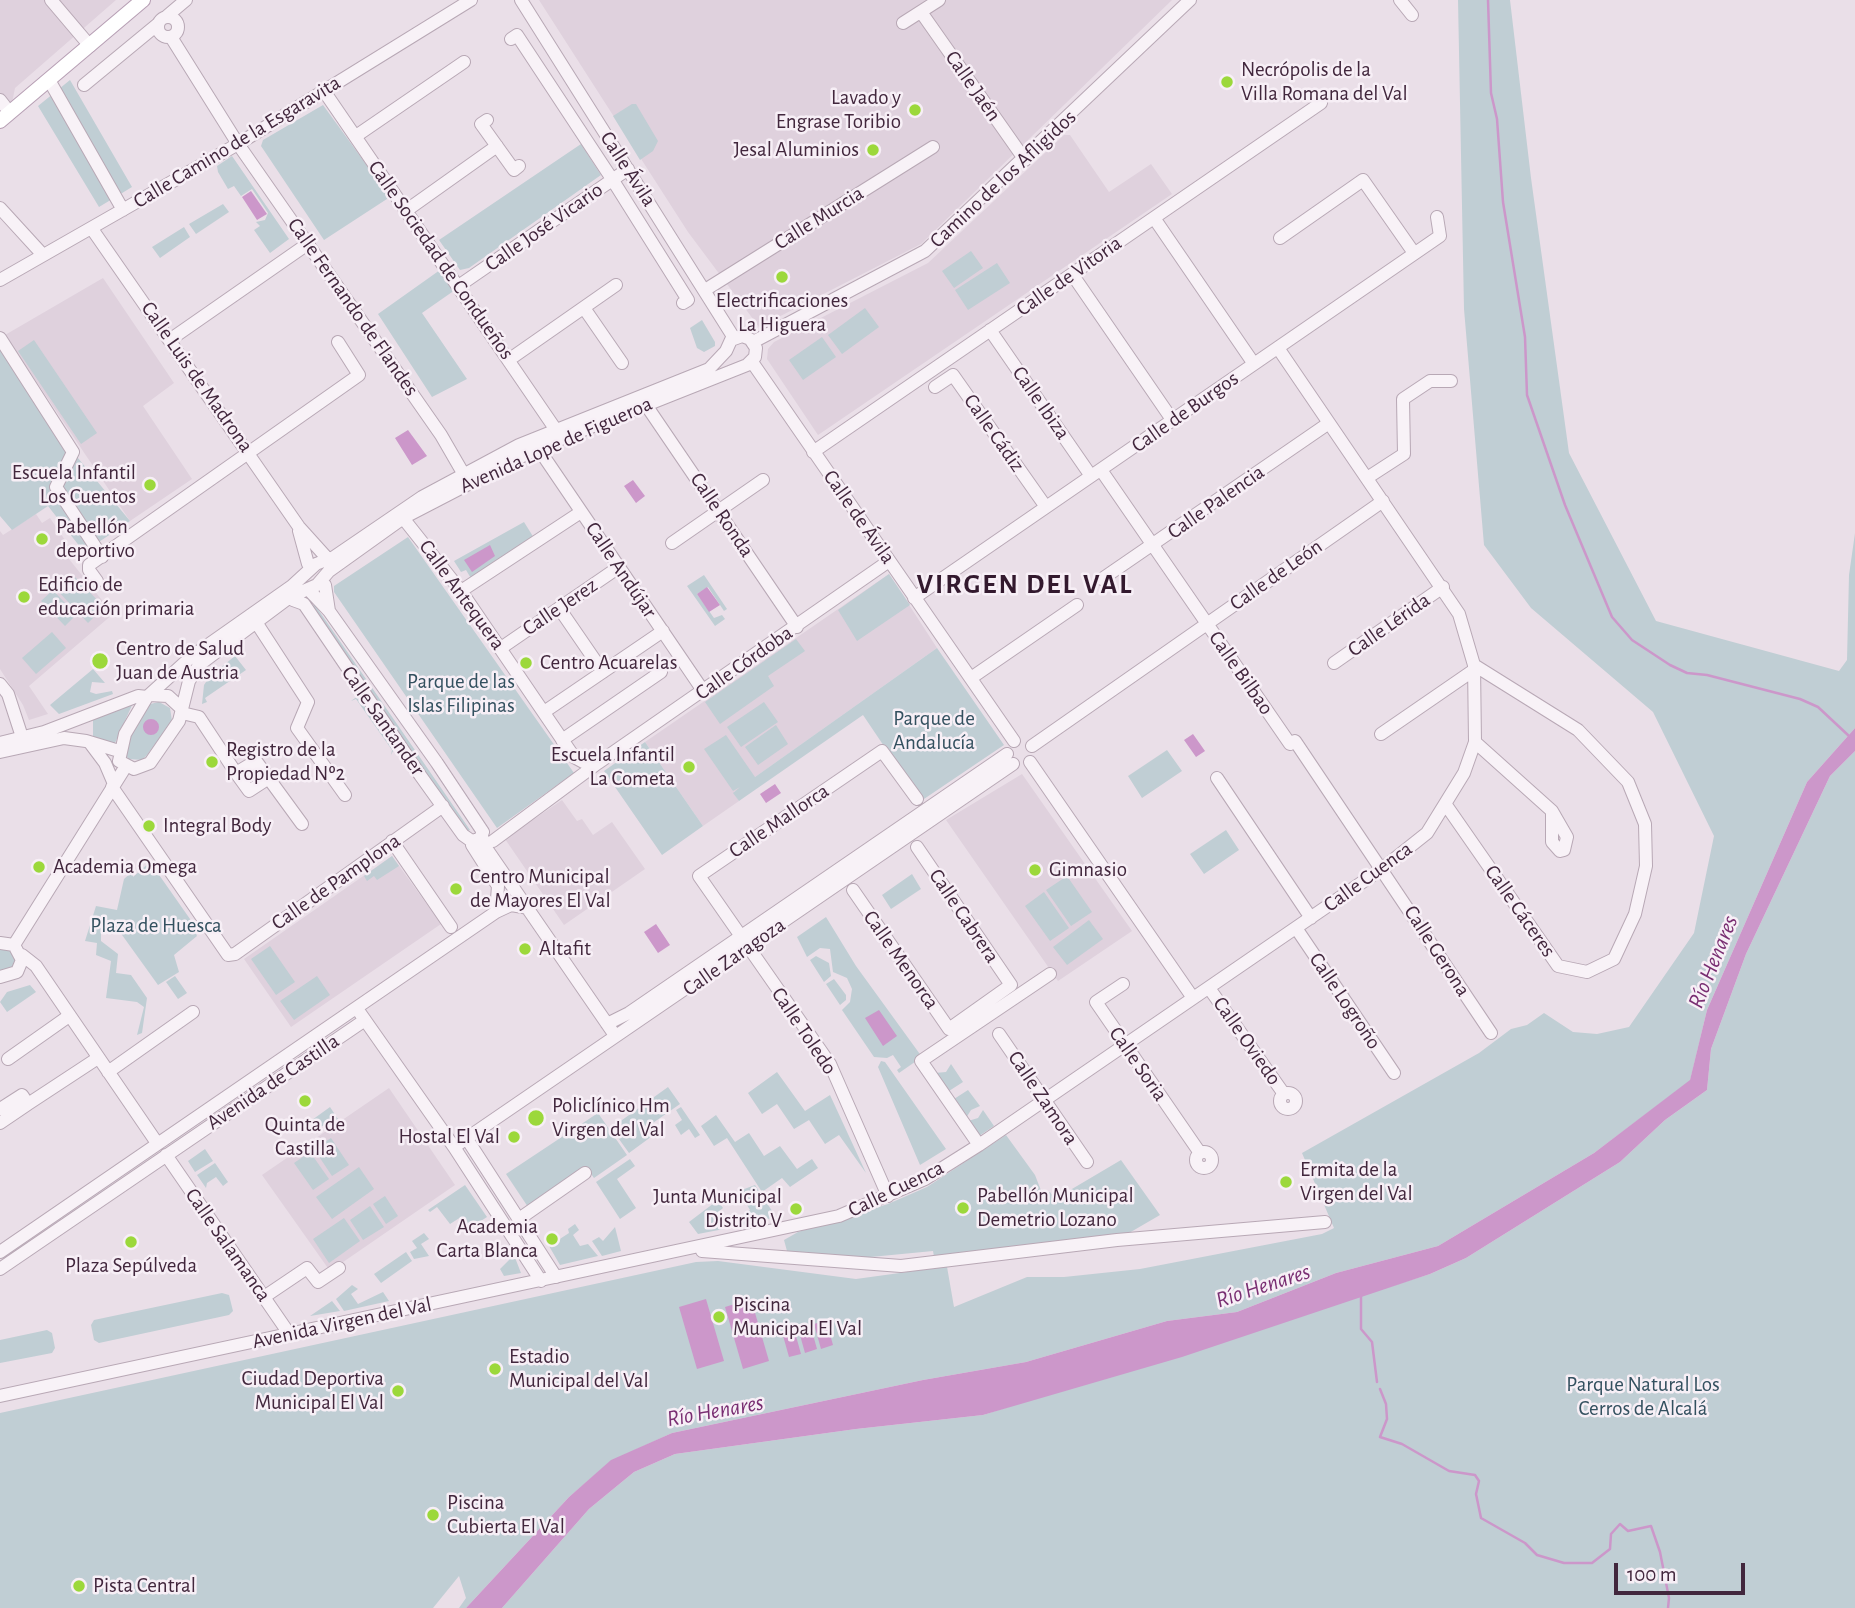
<!DOCTYPE html>
<html>
<head>
<meta charset="utf-8">
<style>
	body { margin:0 }
	#map { position:relative; width:1855px; height:1608px; overflow:hidden; background:#eadfe8; font-family:"Alegreya Sans",sans-serif }
	canvas { display:block }
	.scale { position:absolute; left:1614px; top:1563px; width:131px; height:32px; box-sizing:border-box; border:4px solid #42273d; border-top:0; padding-left:9px; font-size:21px; line-height:24px; white-space:nowrap; color:#42273d; -webkit-text-stroke:5px #f7eff6; paint-order:stroke }
</style>
</head>
<body>
<div id="map">
<canvas width="1855" height="1608"></canvas>
<div class="scale">100 m</div>
</div>
<script>
const c = document.querySelector('canvas').getContext('2d');
c.lineJoin = 'round';
function fillPath(path, color) { c.fillStyle = color; c.fill(path, 'evenodd'); }
const toPath = rows => new Path2D(rows.map(r => 'M' + r).join(''));
function strokePath(path, color, width, dash) { c.strokeStyle = color; c.lineWidth = width; c.lineCap = dash ? 'butt' : 'round'; c.setLineDash(dash || []); c.stroke(path); }
function drawText(font, color, halo, rows, align = 'center') {
  c.font = font + ' "Alegreya Sans",sans-serif'; c.lineWidth = 5; c.setLineDash([]); c.textBaseline = 'middle'; c.strokeStyle = halo; c.fillStyle = color; for (const [text, x, y, turn = 0] of rows) {
    c.save(); c.translate(x, y); c.rotate((+turn || 0) * Math.PI / 180); c.textAlign = isNaN(turn) ? turn : align; if (halo) c.strokeText(text, 0, 0); c.fillText(text, 0, 0); c.restore();
  }
}
fillPath(toPath([
	[0,0,116,0,15,88,10,113,0,121],
	[539,0,1172,0,921,244,759,327,688,232],
	[1064,135,1070,135,1109,192,1151,164,1172,194,818,435,767,359,768,349,774,342,928,263],
	[103,278,174,383,143,406,192,479,130,521,5,335],
	[36,514,42,523,50,518,71,549,65,554,113,614,29,686,48,714,29,720,23,705,0,669,0,531,3,535],
	[889,574,937,648,734,792,739,801,703,826,645,742],
	[1022,774,1132,931,1058,981,946,820],
	[562,800,577,821,582,819,593,835,612,822,645,869,564,925,505,839],
	[392,856,441,924,291,1027,244,959],
	[389,1088,455,1185,330,1271,262,1175]
]), '#dfd1dd');
fillPath(toPath([
	[1458,0,1510,0,1531,178,1569,453,1656,621,1839,671,1847,660,1849,575,1855,533,1855,728,1807,782,1707,1010,1690,1081,1594,1153,1438,1246,1336,1273,1237,1312,1167,1321,1026,1362,923,1380,672,1433,611,1461,569,1497,466,1608,459,1608,466,1598,459,1576,433,1608,0,1608,0,1413,696,1262,718,1261,856,1279,936,1268,933,1251,850,1259,794,1254,787,1251,784,1240,798,1232,888,1204,927,1187,1006,1135,1035,1175,1042,1193,1050,1192,1055,1199,1121,1160,1160,1215,1117,1240,946,1261,954,1307,1027,1277,1064,1277,1140,1269,1322,1234,1334,1228,1302,1153,1479,1053,1511,1029,1527,1025,1544,1013,1573,1032,1597,1034,1629,1027,1694,933,1714,836,1653,712,1531,608,1484,545,1464,309],
	[70,80,132,187,99,207,38,106],
	[632,104,636,104,658,141,653,151,640,160,613,116],
	[323,105,390,197,324,240,261,146,263,140],
	[581,144,601,175,469,268,460,270,439,240],
	[232,156,289,239,270,253,254,230,260,226,256,222,265,220,268,213,252,189,241,196,234,186,228,189,218,172,217,166],
	[223,204,229,212,196,234,189,224],
	[184,227,190,237,160,258,152,247],
	[971,251,983,268,954,288,942,271],
	[997,263,1010,283,968,310,955,290],
	[440,270,455,290,422,313,467,379,432,397,378,314],
	[865,308,879,327,842,354,828,335],
	[702,320,715,342,715,346,704,352,697,348,690,328],
	[822,337,836,357,803,380,789,360],
	[0,338,73,452,130,521,84,552,48,506,12,530,0,516],
	[34,340,97,433,81,444,18,351],
	[524,522,534,538,472,580,466,570,461,572,454,561],
	[408,537,574,773,497,828,334,592,334,586],
	[889,574,910,605,857,641,838,610],
	[73,575,104,607,88,623,57,590],
	[704,575,727,609,724,611,708,587,697,594,714,618,722,615,725,619,715,626,687,586],
	[53,590,76,615,65,626,41,601],
	[315,605,470,830,464,833,309,606],
	[52,632,66,648,36,674,22,658],
	[796,639,805,651,768,676,774,686,720,724,705,702],
	[937,648,1004,745,921,801,863,715,739,801,733,793,740,787,733,791,704,749,726,735,755,777],
	[235,656,246,670,205,698,207,702,202,704,204,685,210,676],
	[93,669,105,683,92,682,90,692,96,694,112,691,113,694,59,714,50,705],
	[358,696,394,749,391,755,392,750,356,699,351,701],
	[159,702,170,708,172,721,147,755,142,760,129,759,126,756,127,742,133,729,150,704],
	[764,702,778,722,741,747,727,727],
	[133,703,114,745,93,739,93,720],
	[776,725,788,744,758,765,745,747],
	[645,742,703,826,662,855,604,771],
	[1167,750,1182,771,1142,798,1128,776],
	[1855,751,1855,1608,502,1608,589,1509,634,1472,675,1454,856,1429,983,1415,1430,1274,1466,1258,1620,1162,1665,1120,1707,1090,1711,1049,1746,954,1830,776],
	[1226,830,1239,850,1204,874,1190,854],
	[392,856,399,866,377,880,374,876,367,881,364,876],
	[150,862,190,919,197,936,174,955,179,972,158,985,112,921,101,919,101,941,118,954,116,973,131,975,147,998,142,1033,137,1035,144,1007,137,1002,106,998,111,961,96,955,97,943,85,941,96,906,117,910,124,879,133,871,133,877],
	[912,874,921,889,891,909,882,895],
	[1067,876,1092,912,1071,926,1046,890],
	[1044,892,1069,928,1050,941,1025,906],
	[826,917,856,966,922,1057,899,1073,897,1070,901,1067,893,1055,887,1058,874,1057,842,1010,850,1002,852,989,847,978,833,972,830,949,820,948,807,957,797,937],
	[1089,920,1103,939,1067,965,1053,947],
	[270,946,295,982,276,995,251,959],
	[5,948,11,951,16,960,13,967,4,971,0,970,0,950],
	[816,956,829,963,831,976,824,982,810,960],
	[175,976,187,993,178,999,166,982],
	[317,976,330,995,294,1020,280,1001],
	[834,979,846,995,846,1000,840,1005,826,984],
	[30,985,36,992,7,1012,0,1002,7,992],
	[881,1061,885,1062,946,1149,920,1165,878,1067],
	[951,1064,963,1082,949,1091,935,1073,946,1072],
	[777,1072,805,1111,830,1095,866,1173,839,1135,825,1144,809,1120,794,1129,777,1104,762,1114,748,1093],
	[668,1087,680,1104,650,1125,655,1134,629,1153,611,1128],
	[968,1090,980,1106,971,1110,966,1118,954,1099],
	[330,1107,338,1119,318,1128,312,1120],
	[681,1107,700,1135,695,1138,689,1129,681,1135,675,1125,682,1120,676,1110],
	[983,1110,994,1126,979,1136,968,1121,978,1118],
	[598,1113,627,1155,594,1178,586,1167,530,1210,506,1174],
	[716,1115,735,1142,749,1133,764,1156,780,1146,797,1169,812,1159,818,1168,790,1187,782,1178,762,1192,727,1138,714,1146,701,1126],
	[331,1138,349,1165,332,1176,314,1149],
	[205,1149,213,1161,195,1172,188,1161],
	[310,1152,329,1179,313,1190,294,1163],
	[630,1159,635,1166,617,1179,636,1208,620,1219,596,1182],
	[215,1163,228,1182,223,1186,216,1177,207,1183,206,1188,197,1175],
	[359,1167,374,1189,332,1219,316,1197],
	[465,1185,487,1217,470,1228,461,1217,450,1224,437,1207,430,1212,428,1210],
	[755,1185,776,1217,743,1225,740,1218,750,1210,739,1191],
	[385,1196,398,1216,386,1224,373,1204],
	[718,1200,723,1208,717,1213,724,1223,727,1222,729,1228,698,1234,689,1222],
	[370,1206,384,1227,363,1240,350,1220],
	[344,1218,360,1241,329,1263,313,1239],
	[575,1224,579,1230,573,1235,580,1246,588,1244,598,1256,560,1265,549,1246,569,1233,568,1229],
	[615,1227,621,1251,602,1256,592,1241,599,1237,603,1241],
	[424,1233,429,1239,421,1244,429,1256,414,1259,410,1252,417,1248,412,1241],
	[406,1252,412,1261,381,1283,374,1274],
	[514,1255,521,1273,504,1276,500,1269],
	[352,1285,358,1289,351,1294,358,1304,383,1292,389,1301,344,1311,336,1299],
	[222,1293,229,1295,233,1311,229,1315,99,1343,94,1340,91,1325,94,1320],
	[332,1301,340,1311,310,1316],
	[47,1330,52,1333,55,1348,52,1353,0,1363,0,1340]
]), '#c0ced4');
fillPath(toPath([
	[251,191,267,214,257,220,242,197],
	[408,430,427,456,412,465,395,438],
	[633,480,645,496,636,503,624,486],
	[490,545,495,556,472,572,464,560],
	[707,587,720,605,709,612,697,594],
	'143 727a8 8 0 1 1 16 0a8 8 0 1 1-16 0Z',
	[1855,728,1855,751,1830,776,1746,954,1711,1049,1707,1090,1665,1120,1620,1162,1466,1258,1430,1274,1182,1357,983,1415,856,1429,675,1454,634,1472,589,1509,502,1608,466,1608,569,1497,611,1460,672,1433,923,1380,1026,1362,1167,1321,1237,1312,1336,1273,1438,1246,1594,1153,1690,1080,1707,1010,1807,782],
	[1193,734,1205,751,1196,757,1184,740],
	[775,784,781,793,766,803,760,794],
	[656,924,670,945,658,953,644,932],
	[879,1010,897,1036,883,1046,865,1018],
	[706,1299,724,1361,697,1369,679,1307],
	[751,1299,769,1361,743,1369,725,1307],
	[826,1320,833,1345,821,1349,814,1324],
	[810,1324,817,1349,805,1353,798,1328],
	[794,1329,801,1354,789,1357,782,1332]
]), '#cc97ca');
strokePath(toPath([
	[1488,0,1491,93,1497,119,1503,202,1525,337,1527,395,1565,505,1612,617,1632,640,1670,665,1687,673,1707,675,1800,699,1818,707,1849,736],
	[1361,1295,1361,1329,1372,1342,1377,1382],
	[1380,1389,1386,1404,1387,1419,1380,1437,1402,1444,1449,1471,1475,1475,1479,1481,1476,1494,1481,1518,1525,1543,1537,1555,1564,1563,1592,1563,1610,1549,1611,1534,1620,1524,1628,1531,1651,1526,1660,1552,1669,1598,1668,1608]
]), '#cc97ca', 2.5);
const minor = toPath([
	[51,0,90,46],
	[521,0,734,338],
	[1400,0,1412,15],
	[921,12,1025,160],
	[167,16,186,0],
	'158 27a10 10 0 1 1 20 0a10 10 0 1 1-20 0Z',
	[903,23,939,0],
	[171,37,238,144,441,435,463,473],
	[511,39,517,35,612,179,688,300,683,303],
	[49,80,123,210],
	[84,85,158,24],
	[324,91,556,430],
	[0,100,10,113],
	[487,120,481,124,514,170,519,166],
	[356,136,464,62],
	[0,208,43,255],
	[407,210,497,146],
	[1154,218,1254,364],
	[92,229,299,527,327,558],
	[1280,238,1363,180,1414,253],
	[1072,274,1173,421],
	[0,280,238,144,471,0],
	[460,285,628,169],
	[705,290,933,147],
	[584,308,622,363],
	[990,330,1091,476],
	[742,336,750,339,756,348,755,357,747,365,538,448,403,518,329,571,317,585,290,597,199,665,189,681,179,721,150,763,134,769,119,761,125,734,147,697,191,657,292,586,316,564,334,557,422,497,519,445,709,369,726,351,731,340,742,336],
	[0,338,73,452,56,487,102,557],
	[171,339,309,243],
	[753,342,925,251,1190,0],
	[510,359,616,285],
	[752,362,1014,741],
	[935,387,953,375,1046,507],
	[646,405,797,627],
	[538,448,704,692],
	[813,452,1321,103],
	[1101,470,1290,744,1295,741,1491,1033],
	[1367,478,1404,454,1403,399,1430,381,1451,381],
	[403,518,461,591,574,757,587,764,598,763],
	[299,531,308,564],
	[672,543,763,480],
	[1102,579,1329,423],
	[97,581,89,570,89,565,359,375,338,342],
	[325,585,329,611],
	[309,590,329,611,437,763,483,832,480,838],
	[461,591,581,512],
	[914,598,1440,236,1437,217],
	[293,600,304,604,420,775,463,835,473,842],
	[559,608,603,672],
	[256,622,308,702,297,728,345,795],
	[501,648,619,567],
	[1334,663,1443,587],
	[971,678,1077,605],
	[0,684,8,694,22,737],
	[149,695,168,696,181,708],
	[544,712,663,631],
	[182,713,199,717,236,773,256,761,302,824],
	[1381,734,1474,670],
	[562,740,661,672],
	[1475,742,1552,811,1567,837,1564,850,1560,851,1552,842,1552,811],
	[0,743,44,732,138,696,147,697],
	[90,743,105,763,114,784],
	[1032,746,1383,501],
	[0,752,64,738,86,741,119,751],
	[1030,762,1193,998],
	[236,773,249,791,269,778],
	[1217,778,1311,918],
	[112,787,228,955,235,954,443,806],
	[1446,805,1558,966,1587,972,1614,959,1635,914,1646,866,1645,824,1628,782,1578,730,1474,665],
	[392,841,451,927],
	[493,841,598,763,889,561],
	[486,848,612,1031],
	[477,852,486,848,483,839,475,840,472,845,498,886,496,912],
	[853,890,949,1029,1011,985,917,847],
	[1296,928,1394,1073],
	[0,943,14,945,22,960,17,972,0,977],
	[14,945,126,766],
	[22,955,36,966,157,1143],
	[1123,984,1096,1002,1200,1153],
	[1209,988,1284,1094],
	[360,1013,454,1147,541,1281],
	[607,1024,629,1013,1007,754],
	[999,1034,1087,1162],
	[8,1059,69,1016],
	[108,1072,193,1012],
	'1280 1101a8 8 0 1 1 16 0a8 8 0 1 1-16 0Z',
	[28,1104,98,1058],
	[0,1109,22,1095,28,1104,0,1123],
	[467,1139,556,1277],
	[979,1145,921,1061,1050,974],
	[454,1147,1013,764],
	'1196 1160a8 8 0 1 1 16 0a8 8 0 1 1-16 0Z',
	[166,1155,290,1335],
	[888,1196,830,1064,699,876,882,751,917,799],
	[519,1219,585,1173],
	[702,1251,901,1266,1117,1240,1325,1222],
	[0,1252,496,912,511,905,529,908],
	[0,1269,365,1020],
	[264,1297,307,1268,318,1282,339,1268],
	[0,1396,839,1216,925,1179,979,1145,1383,868,1427,833,1464,773,1475,742,1474,665,1459,614,1278,348]
]);
const major = toPath([
	[0,121,143,0]
]);
strokePath(minor, '#b8a8b5', 14);
strokePath(major, '#b69eb3', 16);
strokePath(minor, '#f8f2f7', 12);
strokePath(major, '#fff', 14);
for (const [x, y, r, color] of [
	[1227,82,7,"#9cd83b"],
	[915,110,7,"#9cd83b"],
	[873,150,7,"#9cd83b"],
	[782,277,7,"#9cd83b"],
	[150,485,7,"#9cd83b"],
	[42,539,7,"#9cd83b"],
	[24,597,7,"#9cd83b"],
	[100,661,9,"#9cd83b"],
	[526,663,7,"#9cd83b"],
	[212,762,7,"#9cd83b"],
	[689,767,7,"#9cd83b"],
	[149,826,7,"#9cd83b"],
	[39,867,7,"#9cd83b"],
	[1035,870,7,"#9cd83b"],
	[456,889,7,"#9cd83b"],
	[525,949,7,"#9cd83b"],
	[305,1101,7,"#9cd83b"],
	[536,1118,9,"#9cd83b"],
	[514,1137,7,"#9cd83b"],
	[1286,1182,7,"#9cd83b"],
	[963,1208,7,"#9cd83b"],
	[796,1209,7,"#9cd83b"],
	[552,1239,7,"#9cd83b"],
	[131,1242,7,"#9cd83b"],
	[719,1317,7,"#9cd83b"],
	[495,1369,7,"#9cd83b"],
	[398,1391,7,"#9cd83b"],
	[433,1515,7,"#9cd83b"],
	[79,1586,7,"#9cd83b"]
]) { const dot = new Path2D(); dot.arc(x, y, r, 0, 2 * Math.PI); c.fillStyle = color; c.fill(dot); strokePath(dot, '#f7eff6', 2.5); }
drawText('21px', '#42273d', '#f7eff6', [
	["Necrópolis de la",1241,70],
	["Villa Romana del Val",1241,94],
	["Lavado y",901,98,"right"],
	["Engrase Toribio",901,122,"right"],
	["Jesal Aluminios",859,150,"right"],
	["Electrificaciones",782,301,"center"],
	["La Higuera",782,325,"center"],
	["Escuela Infantil",136,473,"right"],
	["Los Cuentos",136,497,"right"],
	["Pabellón",56,527],
	["deportivo",56,551],
	["Edificio de",38,585],
	["educación primaria",38,609],
	["Centro de Salud",116,649],
	["Juan de Austria",116,673],
	["Centro Acuarelas",540,663],
	["Registro de la",226,750],
	["Propiedad Nº2",226,774],
	["Escuela Infantil",675,755,"right"],
	["La Cometa",675,779,"right"],
	["Integral Body",163,826],
	["Academia Omega",53,867],
	["Gimnasio",1049,870],
	["Centro Municipal",470,877],
	["de Mayores El Val",470,901],
	["Altafit",539,949],
	["Policlínico Hm",552,1106],
	["Virgen del Val",552,1130],
	["Quinta de",305,1125,"center"],
	["Castilla",305,1149,"center"],
	["Hostal El Val",500,1137,"right"],
	["Ermita de la",1300,1170],
	["Virgen del Val",1300,1194],
	["Pabellón Municipal",977,1196],
	["Demetrio Lozano",977,1220],
	["Junta Municipal",782,1197,"right"],
	["Distrito V",782,1221,"right"],
	["Academia",538,1227,"right"],
	["Carta Blanca",538,1251,"right"],
	["Plaza Sepúlveda",131,1266,"center"],
	["Piscina",733,1305],
	["Municipal El Val",733,1329],
	["Estadio",509,1357],
	["Municipal del Val",509,1381],
	["Ciudad Deportiva",384,1379,"right"],
	["Municipal El Val",384,1403,"right"],
	["Piscina",447,1503],
	["Cubierta El Val",447,1527],
	["Pista Central",93,1586]
], 'left');
drawText('21px', '#42273d', '#f7eff6', [
	["Calle Jaén",973,86,55],
	["Calle Camino de la Esgaravita",237,142,-31],
	["Calle Ávila",628,169,57],
	["Camino de los Afligidos",1003,179,-43],
	["Calle Murcia",819,218,-32],
	["Calle José Vicario",544,227,-35],
	["Calle Sociedad de Condueños",441,260,55],
	["Calle de Vitoria",1069,276,-35],
	["Calle Fernando de Flandes",353,307,55],
	["Calle Luis de Madrona",197,377,55],
	["Calle Ibiza",1041,403,55],
	["Calle de Burgos",1185,412,-35],
	["Calle Cádiz",994,433,55],
	["Avenida Lope de Figueroa",556,445,-24],
	["Calle Palencia",1216,502,-35],
	["Calle Ronda",722,515,56],
	["Calle de Ávila",859,517,55],
	["Calle Andújar",621,570,56],
	["Calle de León",1276,575,-35],
	["Calle Antequera",462,595,54],
	["Calle Jerez",560,607,-34],
	["Calle Lérida",1389,625,-35],
	["Calle Córdoba",744,663,-35],
	["Calle Bilbao",1241,673,55],
	["Calle Santander",383,721,55],
	["Calle Mallorca",779,821,-34],
	["Calle Cuenca",1368,877,-36],
	["Calle de Pamplona",336,882,-35],
	["Calle Cáceres",1520,911,55],
	["Calle Cabrera",964,916,56],
	["Calle Gerona",1437,951,57],
	["Calle Zaragoza",734,957,-35],
	["Calle Menorca",901,960,55],
	["Calle Logroño",1345,1001,56],
	["Calle Toledo",804,1031,56],
	["Calle Oviedo",1247,1041,55],
	["Calle Soria",1138,1064,55],
	["Avenida de Castilla",273,1082,-34],
	["Calle Zamora",1043,1098,56],
	["Calle Cuenca",896,1189,-26],
	["Calle Salamanca",228,1245,55],
	["Avenida Virgen del Val",342,1323,-12]
]);
drawText('21px', '#33505f', '#f7eff6', [
	["Parque de las",461,682],
	["Islas Filipinas",461,706],
	["Parque de",934,719],
	["Andalucía",934,743],
	["Plaza de Huesca",156,926],
	["Parque Natural Los",1643,1385],
	["Cerros de Alcalá",1643,1409]
]);
drawText('italic 23px', '#792e72', '#f7eff6', [
	["Río Henares",1713,962,-68],
	["Río Henares",1263,1286,-18],
	["Río Henares",715,1411,-10]
]);
c.letterSpacing = '2px';
drawText('bold 28px', '#33192e', '#f7eff6', [
	["VIRGEN DEL VAL",1025,585]
]);
c.letterSpacing = '0px';
</script>
</body>
</html>
